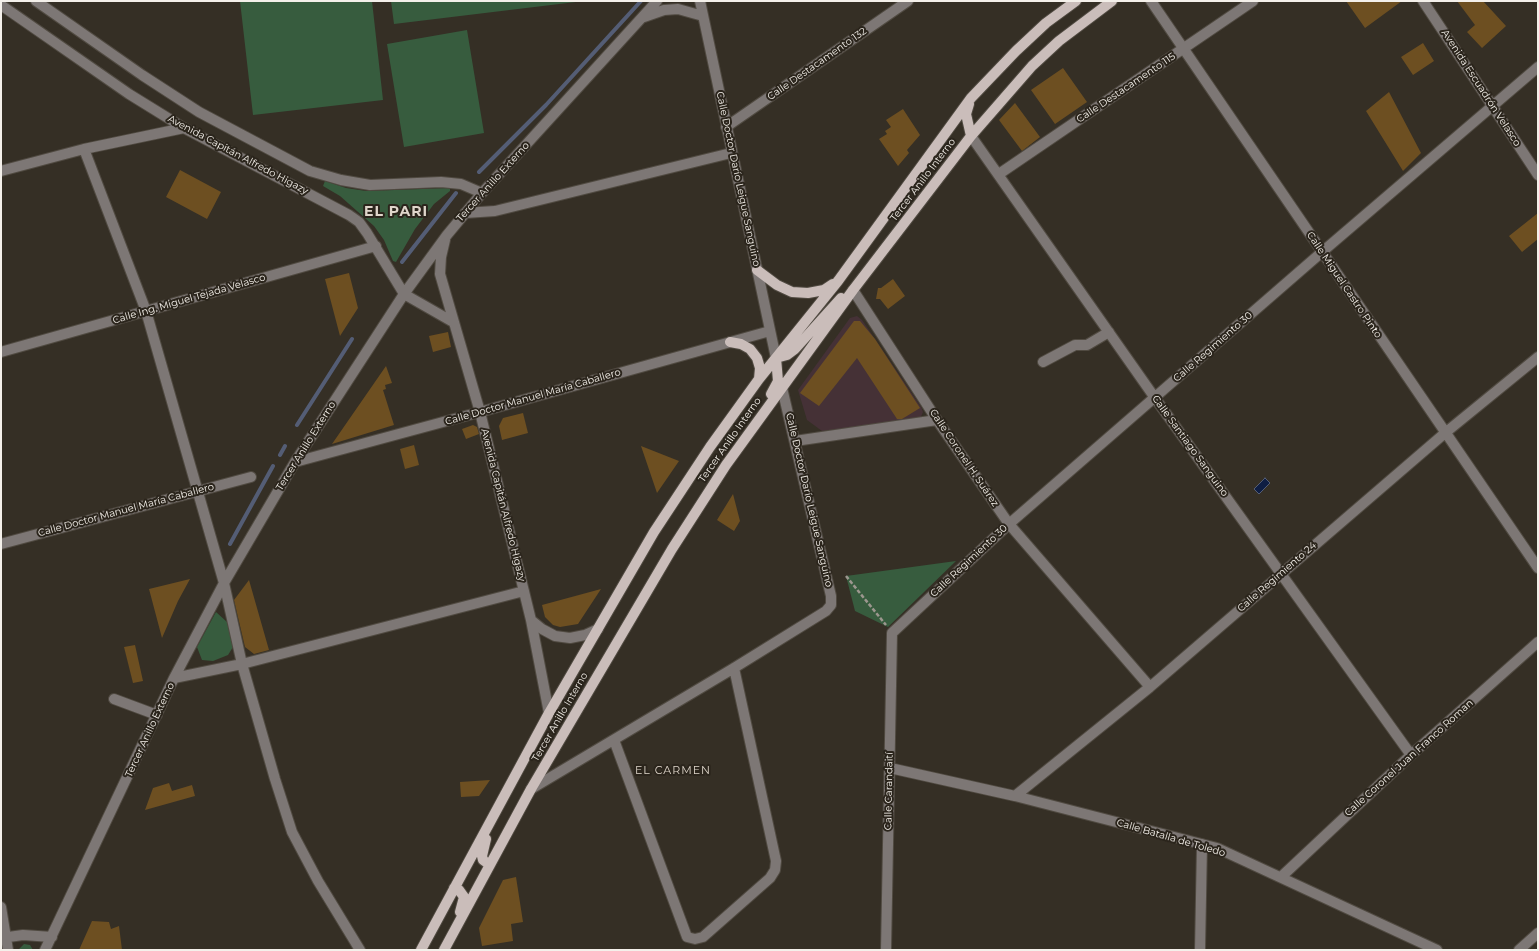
<!DOCTYPE html>
<html>
<head>
<meta charset="utf-8">
<style>
	body { margin:0 }
	#map { position:relative; width:1539px; height:951px; overflow:hidden; background:#352f25; font-family:Montserrat,sans-serif }
	canvas { display:block }
	.frame { position:absolute; inset:0; border:2px solid #f4f0ea; pointer-events:none }
</style>
</head>
<body>
<div id="map">
<canvas width="1539" height="951"></canvas>
<div class="frame"></div>
</div>
<script>
const c = document.querySelector('canvas').getContext('2d');
c.lineJoin = 'round';
function fillPath(path, color) { c.fillStyle = color; c.fill(path, 'evenodd'); }
const toPath = rows => new Path2D(rows.map(r => 'M' + r).join(''));
function strokePath(path, color, width, dash) { c.strokeStyle = color; c.lineWidth = width; c.lineCap = dash ? 'butt' : 'round'; c.setLineDash(dash || []); c.stroke(path); }
function drawText(font, color, halo, rows, align = 'center') {
  c.font = font + ' Montserrat,sans-serif'; c.lineWidth = 4; c.setLineDash([]); c.textBaseline = 'middle'; c.strokeStyle = halo; c.fillStyle = color; for (const [text, x, y, turn = 0] of rows) {
    c.save(); c.translate(x, y); c.rotate((+turn || 0) * Math.PI / 180); c.textAlign = isNaN(turn) ? turn : align; if (halo) c.strokeText(text, 0, 0); c.fillText(text, 0, 0); c.restore();
  }
}
fillPath(toPath([
	[857,316,862,320,921,407,923,412,920,419,822,431,807,420,798,390,850,318]
]), '#453136');
fillPath(toPath([
	[240,1,372,1,383,100,253,115],
	[391,1,584,1,394,24],
	[467,30,484,133,404,147,387,44],
	[325,181,346,188,366,191,450,188,450,191,434,204,415,229,396,262,393,261,384,240,374,226,340,196,323,186],
	[956,561,888,627,855,611,846,576],
	[216,612,227,622,233,647,228,655,213,661,202,660,197,647],
	[24,944,30,945,33,950,18,950]
]), '#375c3e');
const water = toPath([
	[1265,478,1270,483,1259,494,1254,489,1265,478]
]);
fillPath(water, '#0f1e43');
strokePath(water, '#545d75', 1);
strokePath(toPath([
	[479,172,546,105,641,1],
	[402,262,456,193],
	[297,425,352,339],
	[280,455,285,446],
	[230,544,273,466]
]), '#545d75', 4);
fillPath(toPath([
	[1346,1,1402,1,1365,28],
	[1457,1,1483,1,1506,26,1482,48,1467,32,1475,25],
	[1423,43,1434,61,1413,75,1401,57],
	[1063,68,1087,102,1055,124,1031,90],
	[1389,92,1421,153,1403,171,1366,111],
	[1015,103,1040,137,1022,151,999,120],
	[903,109,920,135,907,150,909,153,898,166,879,139,887,134,885,131,891,127,886,120],
	[180,170,221,192,207,219,166,197],
	[1538,213,1538,239,1522,252,1509,236],
	[349,273,358,308,340,336,325,279],
	[893,279,905,296,888,309,880,299,876,299,878,288,881,288],
	[854,321,860,321,875,339,920,408,902,419,897,419,857,358,819,406,800,393],
	[448,332,451,347,433,352,429,336],
	[386,366,392,383,385,385,386,389,383,390,394,425,332,444],
	[523,413,528,433,502,440,499,426,503,418],
	[473,425,477,427,479,434,466,439,462,429],
	[414,445,419,465,405,469,400,449],
	[641,446,679,461,657,493],
	[733,494,740,521,734,531,717,520],
	[190,579,178,601,162,638,149,589],
	[249,580,269,650,254,654,245,647,234,600],
	[601,589,578,624,560,627,553,625,545,617,542,605],
	[135,645,143,681,133,683,124,647],
	[490,780,479,796,461,797,460,782],
	[169,783,172,791,192,785,195,796,145,810,153,788],
	[516,877,523,922,511,924,513,941,482,946,479,928,503,880],
	[92,921,109,922,111,929,119,926,122,950,79,950]
]), '#6d4f21');
const minor = toPath([
	[36,1,142,75,199,112,310,171,341,180,370,185,441,182,461,184,482,193],
	[700,1,776,358],
	[1151,1,1538,568],
	[1423,1,1538,175],
	[1,5,129,94,184,128,349,215,359,222,367,233,404,294,453,322],
	[644,17,664,10,678,9,703,16],
	[726,127,908,1],
	[971,136,1155,398,1411,755],
	[84,149,146,311,224,583,242,664,275,779,292,832,318,881,360,950],
	[1,171,84,149,184,128],
	[999,174,1253,1],
	[465,213,495,211,731,153],
	[445,240,441,257,440,274,480,412,531,620,549,713],
	[853,290,937,420,1009,524,1150,687],
	[1,352,376,246],
	[1043,362,1075,345,1087,345,1109,332],
	[795,441,937,420],
	[295,462,480,412,770,331],
	[1,544,251,477],
	[531,620,542,629,555,636,570,638,585,635,598,629],
	[174,678,242,664,524,591],
	[114,699,157,715],
	[614,740,687,937,695,939,703,937,770,878,775,870,776,861,734,668],
	[890,768,1015,796,1217,848,1437,950],
	[531,789,734,668,826,611,831,605,831,596,782,388],
	[1015,796,1150,687,1445,433,1538,357],
	[1281,877,1411,755,1538,642],
	[1,907,8,950],
	[1,938,23,935,52,937],
	[45,950,174,678,224,583,295,462,404,294,447,235,482,193,657,1],
	[886,950,892,633,1009,524,1322,252,1538,67],
	[1200,950,1202,844],
	[1519,950,1538,933]
]);
const major = toPath([
	[969,104,966,114,971,136],
	[757,270,777,285,792,292,808,293,824,290,833,284],
	[730,342,741,344,750,349,757,358,760,368,759,379],
	[776,358,787,355,795,349,841,298],
	[771,394,778,381,776,358],
	[486,839,482,856,483,860,490,865],
	[454,888,459,890,464,897,460,912],
	[421,950,549,713,654,532,710,447,759,379,838,281,971,98,1016,51,1046,23,1076,1],
	[444,950,531,789,672,549,726,465,853,290,971,136,1032,66,1059,41,1112,1]
]);
strokePath(minor, '#504a41', 12);
strokePath(major, '#504a41', 12);
strokePath(toPath([
	[846,576,886,625]
]), '#9c978f', 2.5, [4, 2]);
strokePath(minor, '#7d7775', 10);
strokePath(major, '#cabdba', 10);
drawText('10px', '#f4f0ea', '#2b251c', [
	["Calle Destacamento 132",817,64,-35],
	["Calle Destacamento 115",1126,88,-34],
	["Avenida Escuadrón Velasco",1481,88,57],
	["Avenida Capitán Alfredo Higazy",238,155,28],
	["Calle Doctor Darío Leigue Sanguino",738,179,78],
	["Tercer Anillo Interno",923,180,-53],
	["Tercer Anillo Externo",493,182,-48],
	["Calle Miguel Castro Pinto",1344,285,56],
	["Calle Ing. Miguel Tejada Velasco",189,299,-16],
	["Calle Regimiento 30",1213,347,-41],
	["Calle Doctor Manuel María Caballero",533,397,-16],
	["Tercer Anillo Interno",730,440,-55],
	["Tercer Anillo Externo",306,446,-58],
	["Calle Santiago Sanguino",1190,446,54],
	["Calle Coronel H. Suárez",964,458,56],
	["Calle Doctor Darío Leigue Sanguino",809,500,77],
	["Avenida Capitán Alfredo Higazy",503,505,76],
	["Calle Doctor Manuel María Caballero",126,510,-15],
	["Calle Regimiento 30",969,561,-43],
	["Calle Regimiento 24",1277,577,-41],
	["Tercer Anillo Interno",560,717,-60],
	["Tercer Anillo Externo",150,730,-65],
	["Calle Coronel Juan Franco Roman",1409,758,-42],
	["Calle Carandaití",889,791,-89],
	["Calle Batalla de Toledo",1171,838,16]
]);
c.letterSpacing = '1px';
drawText('11px', '#dfd6cb', '#2b251c', [
	["EL CARMEN",673,771]
]);
c.letterSpacing = '0px';
c.letterSpacing = '1px';
drawText('bold 14px', '#dfd6cb', '#2b251c', [
	["EL PARI",396,212]
]);
c.letterSpacing = '0px';
</script>
</body>
</html>
